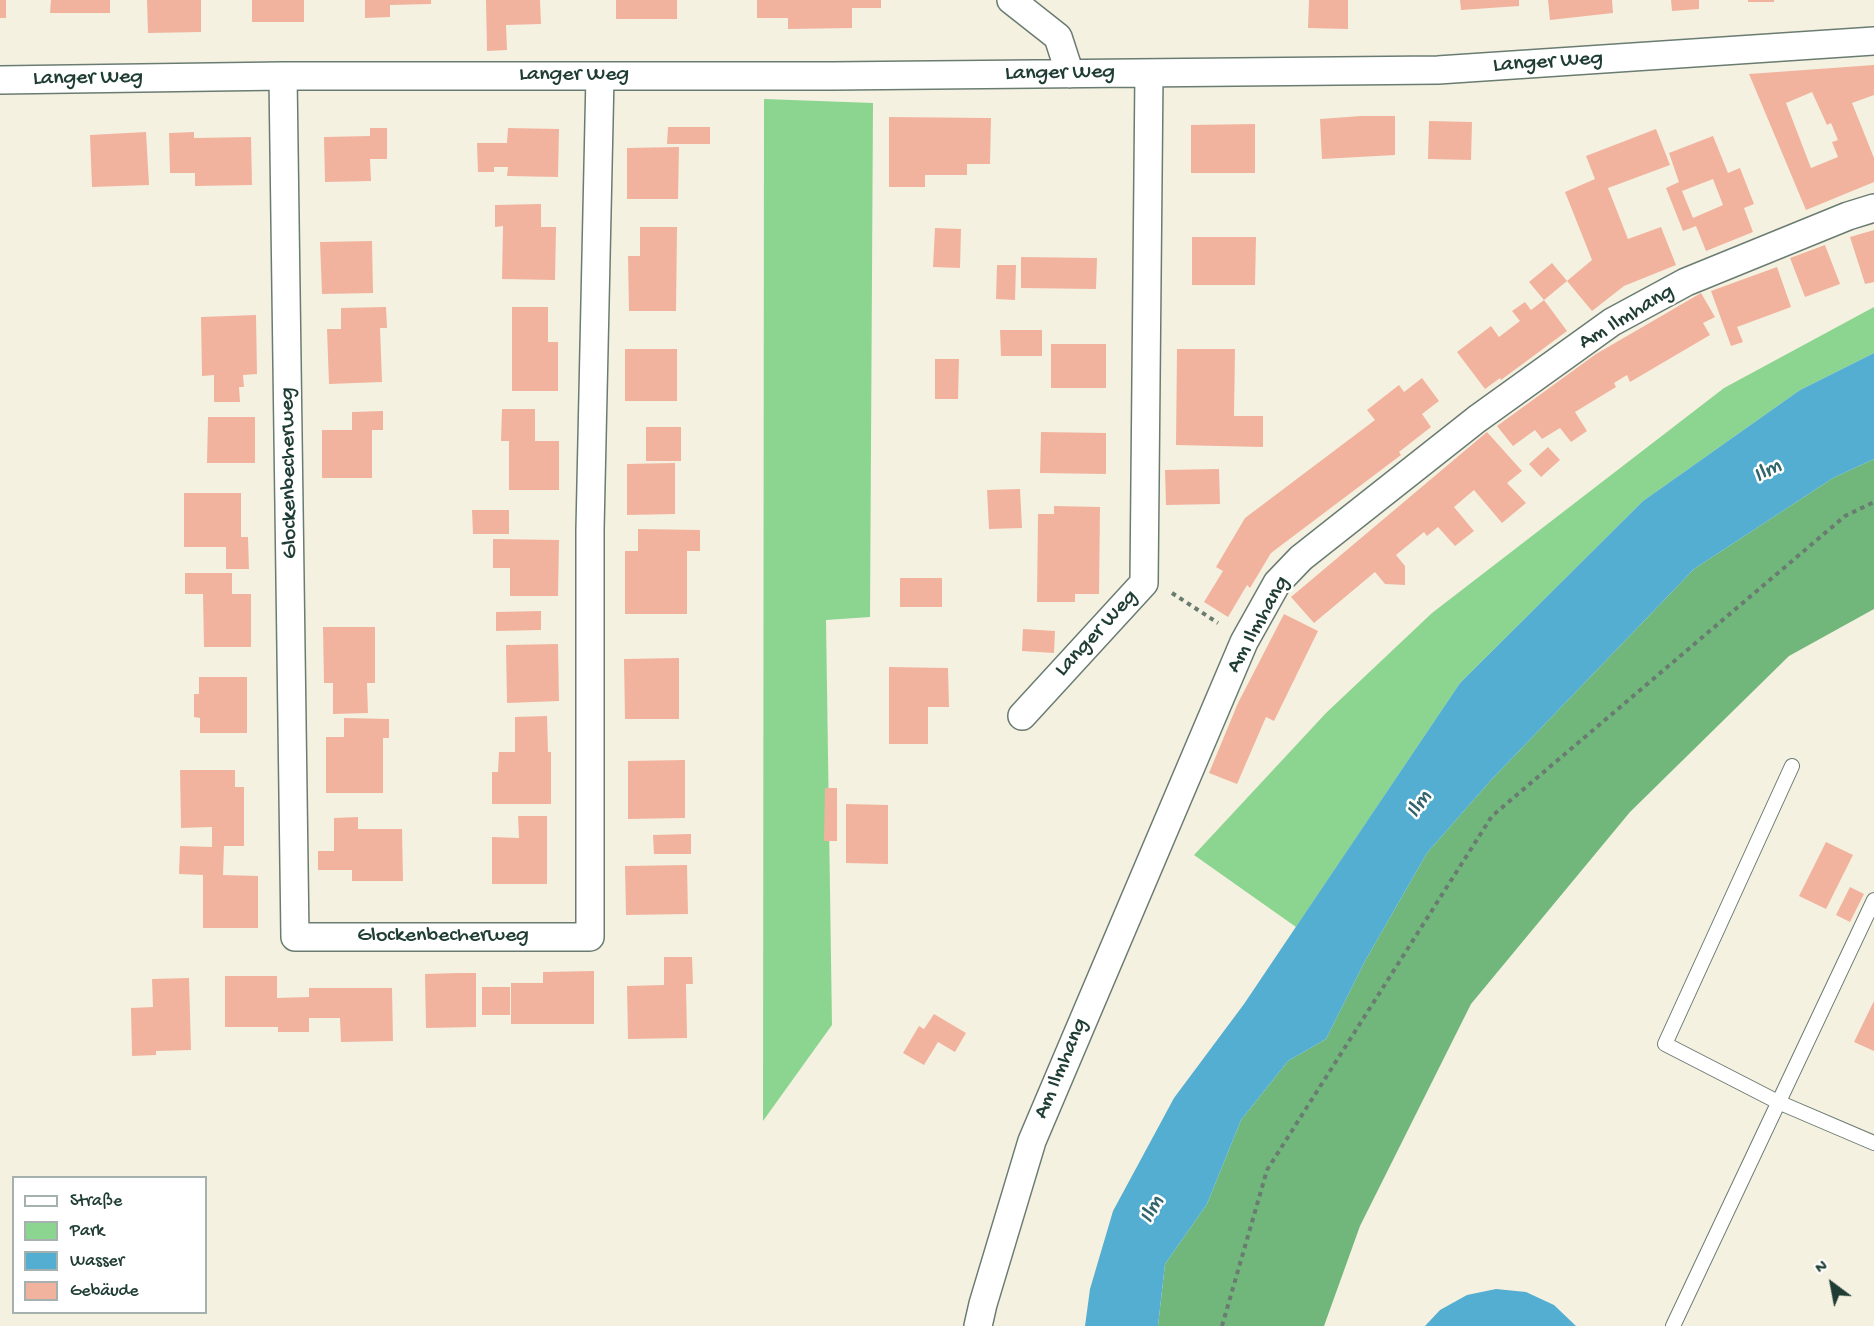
<!DOCTYPE html>
<html>
<head>
<meta charset="utf-8">
<style>
	body { margin:0 }
	#map { position:relative; width:1874px; height:1326px; overflow:hidden; background:#f5f1e1; font-family:"Gochi Hand",sans-serif }
	canvas { display:block }
	.legend { position:absolute; left:12px; top:1176px; width:195px; height:138px; box-sizing:border-box; background:#fff; border:2px solid #a5b1ae; margin:0; padding:8px 10px; list-style:none; font-size:18px; color:#1f3d34 }
	.legend li { display:flex; align-items:center; gap:12px; height:30px }
	.legend b { width:30px; border:2px solid #a5b1ae }
	.north { position:absolute; left:1802px; top:1254px; width:60px; height:60px; -webkit-text-stroke:4px #fff; paint-order:stroke; rotate:328deg; font-size:16px; font-weight:700; line-height:24px; text-align:center; color:#1f3d34 }
	.north::after { content:''; display:block; margin:auto; width:21px; height:27px; background:#1f3d34; clip-path:polygon(50% 0,100% 100%,50% 72%,0 100%) }
</style>
</head>
<body>
<div id="map">
<canvas width="1874" height="1326"></canvas>
<ul class="legend">
<li><b style="height:8px;background:#fff"></b>Straße</li>
<li><b style="height:16px;background:#8cd590"></b>Park</li>
<li><b style="height:16px;background:#53aed1"></b>Wasser</li>
<li><b style="height:16px;background:#f1b39e"></b>Gebäude</li>
</ul>
<div class="north">N</div>
</div>
<script>
const c = document.querySelector('canvas').getContext('2d');
c.lineJoin = 'round';
function fillPath(path, color) { c.fillStyle = color; c.fill(path, 'evenodd'); }
const toPath = rows => new Path2D(rows.map(r => 'M' + r).join(''));
function strokePath(path, color, width, dash) { c.strokeStyle = color; c.lineWidth = width; c.lineCap = dash ? 'butt' : 'round'; c.setLineDash(dash || []); c.stroke(path); }
function drawText(font, color, halo, rows, align = 'center') {
  c.font = font + ' "Gochi Hand",sans-serif'; c.lineWidth = 5; c.setLineDash([]); c.textBaseline = 'middle'; c.strokeStyle = halo; c.fillStyle = color; for (const [text, x, y, turn = 0] of rows) {
    c.save(); c.translate(x, y); c.rotate((+turn || 0) * Math.PI / 180); c.textAlign = isNaN(turn) ? turn : align; if (halo) c.strokeText(text, 0, 0); c.fillText(text, 0, 0); c.restore();
  }
}
fillPath(toPath([
	[764,99,873,103,870,617,826,620,832,1025,763,1121],
	[1874,307,1874,353,1800,390,1643,501,1460,683,1296,927,1194,855,1326,713,1432,613,1724,388]
]), '#8cd590');
fillPath(toPath([
	[1874,459,1874,609,1789,656,1630,812,1471,1004,1360,1226,1324,1326,1158,1326,1165,1264,1207,1204,1241,1120,1288,1061,1326,1039,1365,961,1427,853,1492,779,1694,569,1833,478]
]), '#71b67a');
fillPath(toPath([
	[1874,353,1874,459,1833,478,1694,569,1492,779,1427,853,1365,961,1326,1039,1288,1061,1241,1120,1207,1204,1165,1264,1158,1326,1085,1326,1090,1289,1113,1211,1174,1098,1244,1004,1460,683,1643,501,1800,390],
	[1496,1289,1526,1292,1554,1305,1576,1326,1425,1326,1440,1310,1467,1295]
]), '#53aed1');
fillPath(toPath([
	[0,0,6,0,6,18,0,18],
	[51,0,110,0,110,13,50,13],
	[147,0,201,0,201,32,148,33],
	[252,0,304,0,304,22,252,22],
	[365,0,431,0,431,4,390,5,390,17,365,18],
	[486,0,540,0,541,24,506,25,507,50,487,51],
	[616,0,677,0,677,19,616,19],
	[757,0,881,0,881,8,852,8,852,28,788,29,788,18,757,18],
	[1309,0,1348,0,1348,29,1308,28],
	[1460,0,1519,0,1519,6,1461,10],
	[1548,0,1612,0,1613,13,1550,20],
	[1671,0,1699,0,1699,9,1672,11],
	[1748,0,1774,0,1774,2,1748,2],
	[1874,65,1874,95,1852,103,1874,158,1874,182,1806,210,1749,74],
	[1812,92,1827,125,1831,123,1838,140,1832,142,1838,157,1811,168,1786,103],
	[1361,116,1395,116,1395,155,1322,159,1320,119],
	[889,117,991,118,990,164,967,164,967,175,925,175,925,187,889,187],
	[1429,121,1472,122,1471,160,1428,159],
	[1255,124,1255,173,1191,173,1191,125],
	[668,127,710,127,710,144,667,144],
	[370,128,387,128,387,159,370,159,371,181,325,182,324,137,370,136],
	[508,128,559,129,558,177,507,176,508,167,494,167,494,172,478,172,477,143,507,143],
	[1656,129,1670,165,1608,188,1628,239,1661,227,1676,265,1624,286,1592,311,1567,281,1544,300,1529,282,1552,263,1567,281,1592,260,1565,192,1595,179,1586,156],
	[146,132,149,185,92,187,90,135],
	[194,132,194,138,251,137,252,185,195,186,195,173,170,173,169,133],
	[1713,136,1728,173,1740,168,1754,204,1744,208,1753,232,1706,251,1696,226,1683,231,1666,188,1679,182,1669,153],
	[1713,179,1723,205,1693,218,1682,191],
	[679,147,678,199,627,199,627,148],
	[541,204,541,227,556,227,555,280,502,279,503,226,495,227,495,205],
	[640,227,677,227,676,311,629,311,628,256,640,256],
	[935,228,961,229,960,268,933,267],
	[1874,230,1874,282,1865,284,1850,237],
	[1192,237,1256,237,1255,285,1192,285],
	[372,241,373,293,322,294,320,242],
	[1825,245,1840,284,1805,297,1790,258],
	[1021,257,1097,258,1096,289,1021,288],
	[997,265,1016,265,1015,300,996,299],
	[1777,267,1791,307,1737,327,1743,342,1731,346,1711,291],
	[1701,293,1715,317,1703,323,1710,335,1630,382,1627,375,1614,383,1616,387,1575,412,1587,431,1571,442,1560,428,1542,439,1535,430,1513,446,1497,426,1596,354],
	[1544,300,1567,331,1501,380,1500,378,1485,389,1457,352,1491,326,1499,337,1520,321,1512,311,1525,302,1531,310],
	[386,307,387,328,380,328,382,382,329,384,327,329,341,329,341,308],
	[512,307,548,307,548,342,558,342,558,391,512,391],
	[256,315,257,374,243,375,244,387,239,387,240,402,214,402,214,375,202,376,201,317],
	[1000,330,1042,330,1042,356,1001,356],
	[1051,344,1106,344,1106,388,1051,388],
	[625,349,677,349,677,401,625,401],
	[1177,349,1235,349,1234,416,1263,416,1263,447,1176,445],
	[935,359,959,359,958,399,935,399],
	[1422,378,1439,401,1422,414,1431,427,1399,452,1401,455,1271,553,1250,588,1247,585,1228,617,1204,602,1223,571,1216,567,1245,518,1375,420,1367,410,1399,385,1404,392],
	[502,409,535,409,535,441,559,441,559,490,509,490,509,441,501,441],
	[383,411,383,430,372,430,372,478,322,478,322,430,352,430,352,412],
	[208,417,255,417,255,463,207,463],
	[646,427,681,427,681,461,646,461],
	[1041,432,1106,433,1106,474,1040,473],
	[1487,432,1522,471,1507,483,1526,503,1502,523,1474,490,1454,507,1474,531,1455,546,1438,527,1427,536,1424,532,1396,555,1405,566,1405,585,1385,584,1375,572,1314,623,1291,597],
	[1548,447,1560,460,1541,477,1529,464],
	[675,463,675,514,627,515,627,464],
	[1219,469,1220,504,1166,505,1165,470],
	[1020,489,1022,528,989,529,987,490],
	[184,493,241,493,241,537,248,537,249,569,226,569,226,547,184,547],
	[1054,506,1100,507,1099,594,1075,594,1075,602,1037,602,1038,514,1054,514],
	[472,510,509,510,509,534,473,534],
	[638,529,700,530,700,551,687,551,687,614,625,614,625,551,638,551],
	[493,539,559,540,558,596,510,596,510,568,493,568],
	[185,573,232,573,232,594,251,594,251,647,204,647,203,594,185,594],
	[900,578,942,578,942,607,900,607],
	[541,611,541,630,496,631,496,612],
	[1284,614,1318,631,1274,721,1266,717,1237,784,1209,773,1238,703],
	[323,627,375,627,375,683,367,683,368,713,333,714,333,683,324,683],
	[1023,629,1055,631,1054,653,1022,651],
	[558,644,559,701,507,703,506,645],
	[679,658,679,719,625,719,624,659],
	[889,667,948,668,949,707,928,707,928,744,889,744],
	[199,677,247,677,247,733,200,733,200,718,194,717,194,694,199,694],
	[547,716,548,752,551,752,551,804,492,804,492,772,498,772,499,752,515,752,515,717],
	[344,718,389,719,389,738,383,738,383,793,326,793,326,737,344,737],
	[685,760,685,818,628,819,628,761],
	[180,770,235,770,235,787,244,787,244,846,224,846,223,875,258,876,258,928,203,928,203,875,179,874,180,846,212,847,212,827,181,828],
	[825,788,837,788,837,841,824,841],
	[846,804,888,805,888,864,846,863],
	[518,816,547,816,547,884,492,884,492,837,519,838],
	[358,817,358,829,402,829,403,881,352,881,352,870,318,870,318,851,334,851,334,818],
	[691,834,691,854,654,854,653,835],
	[1826,842,1853,855,1826,909,1799,896],
	[687,865,688,914,626,915,625,866],
	[1850,887,1864,894,1850,922,1836,915],
	[664,957,692,957,693,984,686,984,687,1038,628,1039,627,986,664,985],
	[594,971,594,1024,511,1024,511,983,543,983,543,972],
	[458,973,476,973,476,1027,426,1028,425,974],
	[225,976,277,976,277,998,309,997,309,988,392,988,393,1041,341,1042,340,1018,309,1018,309,1032,278,1032,278,1027,225,1027],
	[189,978,191,1050,156,1051,156,1055,132,1056,131,1008,153,1007,152,979],
	[482,987,510,987,510,1015,482,1015],
	[1874,1001,1874,1051,1854,1042],
	[934,1014,966,1033,955,1052,938,1042,924,1065,903,1053,919,1026,924,1029]
]), '#f1b39e');
const lane = toPath([
	[1792,766,1665,1044,1778,1102,1874,1143],
	[1673,1326,1874,900]
]);
const street = toPath([
	[1011,0,1058,37,1070,74],
	[283,76,295,937,590,937,590,529,600,76],
	[0,80,283,76,833,76,1438,70,1874,41],
	[1022,716,1144,583,1149,73],
	[978,1326,983,1304,1032,1141,1244,642,1277,583,1301,558,1477,419,1612,322,1686,282,1848,216,1874,208]
]);
strokePath(lane, '#6a7c71', 16);
strokePath(street, '#6a7c71', 30);
strokePath(toPath([
	[1172,593,1218,623],
	[1222,1326,1267,1170,1492,816,1845,516,1874,502]
]), '#6a7c71', 4, [4.5, 4.5]);
strokePath(lane, '#fff', 14);
strokePath(street, '#fff', 27);
drawText('22px', '#1f3d34', '#fff', [
	["Langer Weg",1548,63,-4],
	["Langer Weg",1060,74,-1],
	["Langer Weg",574,76],
	["Langer Weg",88,79,-1],
	["Am Ilmhang",1627,318,-31],
	["Glockenbecherweg",290,473,-91],
	["Am Ilmhang",1259,625,-61],
	["Langer Weg",1097,634,-47],
	["Glockenbecherweg",443,937],
	["Am Ilmhang",1062,1069,-67]
]);
drawText('italic 24px', '#31656b', '#fff', [
	["Ilm",1768,472,-30],
	["Ilm",1420,805,-57],
	["Ilm",1153,1210,-62]
]);
</script>
</body>
</html>
